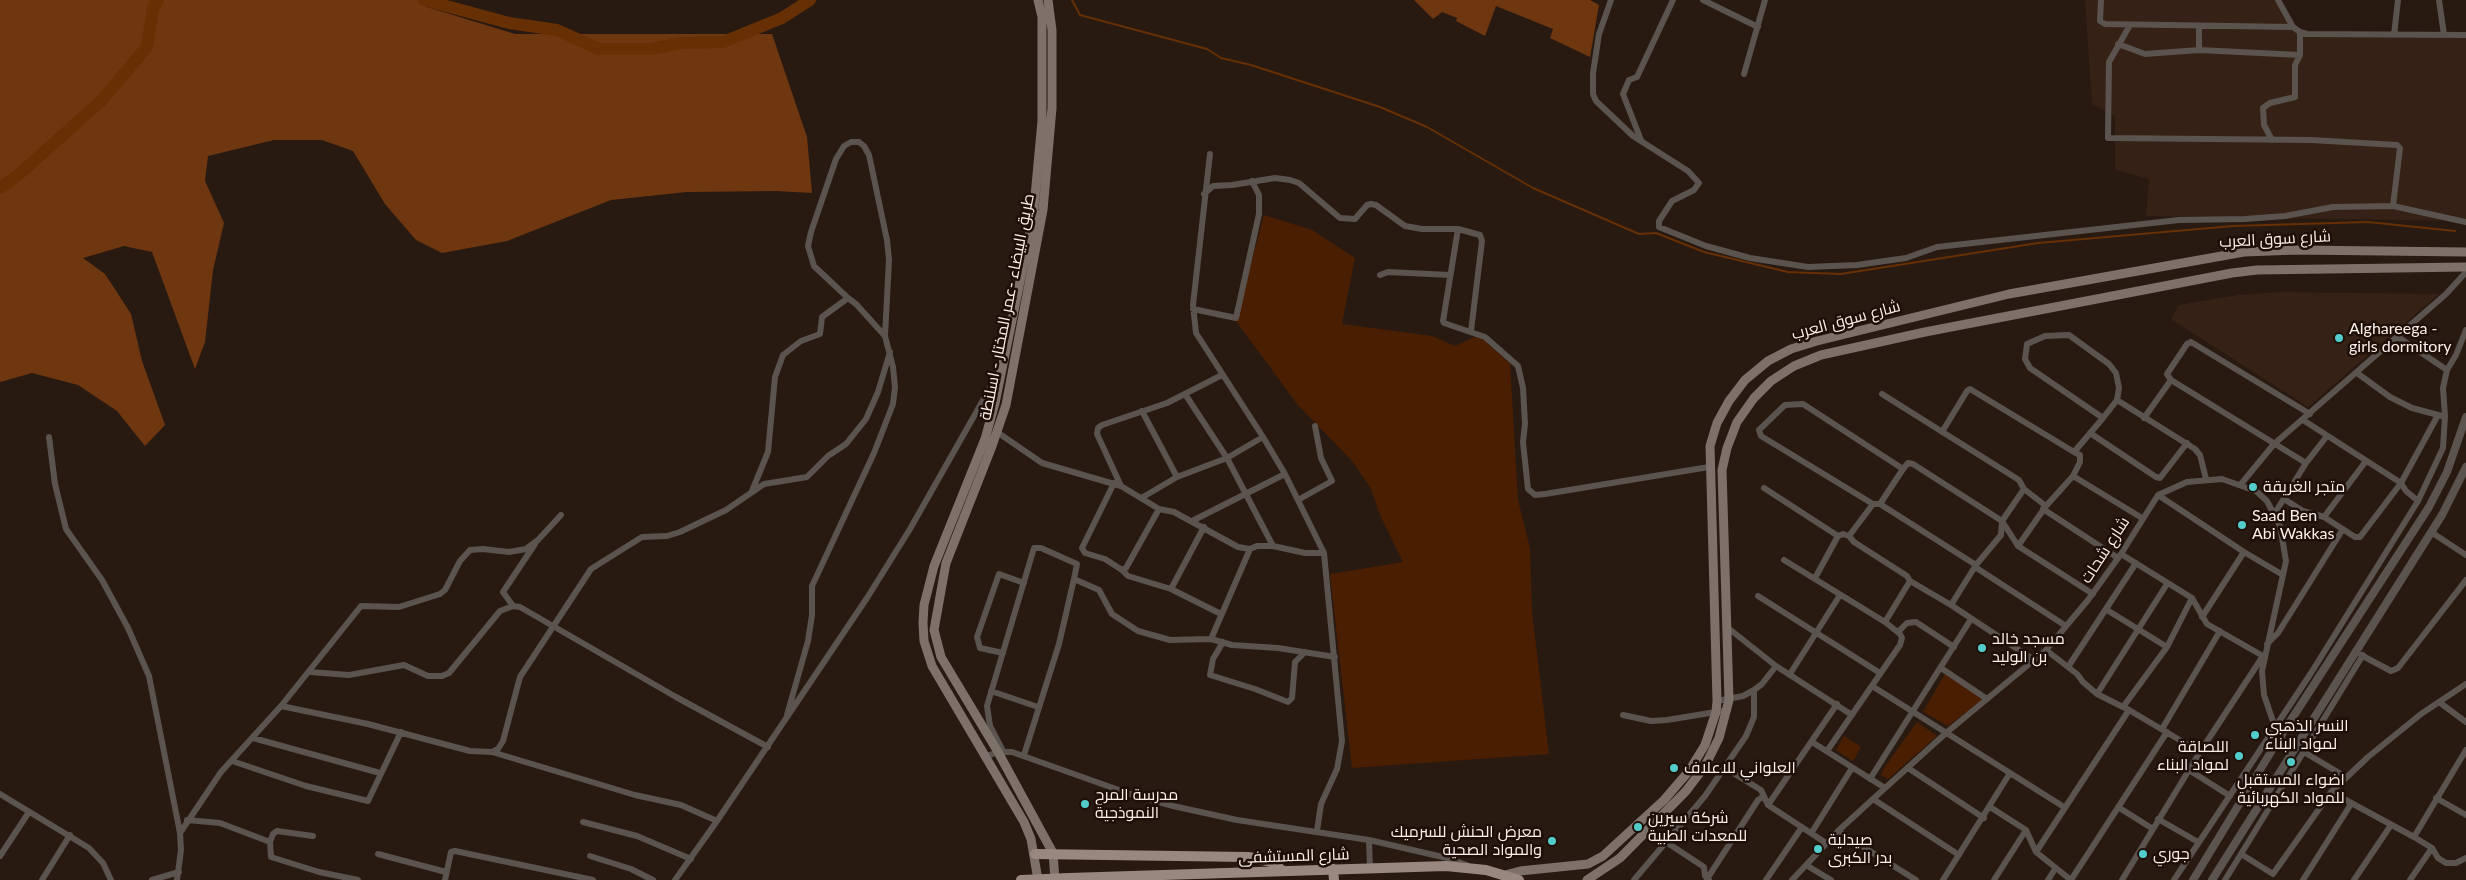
<!DOCTYPE html>
<html>
<head>
<meta charset="utf-8">
<style>
	body { margin:0 }
	canvas { display:block; background:#281911 }
</style>
</head>
<body>
<canvas width="2466" height="880"></canvas>
<script>
const c = document.querySelector('canvas').getContext('2d');
c.lineJoin = 'round';
function fillPath(path, color) { c.fillStyle = color; c.fill(path, 'evenodd'); }
const toPath = rows => new Path2D(rows.map(r => 'M' + r).join(''));
function strokePath(path, color, width, dash) { c.strokeStyle = color; c.lineWidth = width; c.lineCap = dash ? 'butt' : 'round'; c.setLineDash(dash || []); c.stroke(path); }
function drawText(font, color, halo, rows, align = 'center') {
  c.font = font + ' Lato,Cairo,sans-serif'; c.lineWidth = 5; c.setLineDash([]); c.textBaseline = 'middle'; c.strokeStyle = halo; c.fillStyle = color; for (const [text, x, y, turn = 0] of rows) {
    c.save(); c.translate(x, y); c.rotate((+turn || 0) * Math.PI / 180); c.textAlign = isNaN(turn) ? turn : align; if (halo) c.strokeText(text, 0, 0); c.fillText(text, 0, 0); c.restore();
  }
}
fillPath(toPath([
	[2085,0,2278,0,2300,32,2466,35,2466,221,2146,216,2149,179,2115,170,2115,116,2092,104],
	[2281,292,2439,294,2308,407,2171,319,2179,305,2238,295]
]), '#352115');
fillPath(toPath([
	[1264,215,1312,230,1355,258,1342,324,1432,336,1455,346,1475,337,1484,340,1510,364,1518,500,1530,548,1532,612,1549,754,1352,768,1330,574,1403,562,1381,517,1370,487,1352,461,1297,404,1236,321],
	[1945,674,1983,699,1948,726,1923,712],
	[1917,722,1937,736,1888,779,1881,775,1884,768],
	[1844,736,1861,747,1853,761,1836,750]
]), '#4a1e00');
fillPath(toPath([
	[0,0,426,0,427,7,515,34,772,34,807,137,812,193,776,191,687,192,611,200,507,241,442,253,416,240,385,204,353,151,322,140,274,140,208,156,205,181,224,223,213,270,205,342,195,369,152,252,124,246,83,258,105,274,131,314,142,361,165,425,145,446,117,411,78,385,32,373,0,382],
	[1414,0,1590,0,1599,5,1590,57,1550,38,1553,29,1496,6,1485,36,1456,21,1457,18,1442,12,1433,19]
]), '#6f3710');
strokePath(toPath([
	[1072,0,1080,15,1207,49,1221,58,1251,65,1380,107,1427,127,1533,188,1639,234,1656,233,1704,252,1788,272,1841,274,2038,243,2233,226,2368,222,2455,231]
]), '#662f04', 2);
strokePath(toPath([
	[424,0,509,23,557,30,599,49,650,49,683,43,723,42,782,18,810,0],
	[0,188,16,177,101,101,147,47,153,8,158,0]
]), '#662f04', 12);
strokePath(toPath([
	[1611,0,1599,34,1593,73,1593,94,1596,101,1633,136,1688,171,1699,183,1694,190,1672,201,1659,221,1659,227,1706,246,1750,258,1808,267,1857,265,1906,258,1937,247,2179,220,2245,219,2285,216,2333,207,2393,206,2466,222],
	[1703,0,1758,27],
	[2101,0,2100,21,2105,24,2293,27,2300,32,2307,34,2466,35],
	[2278,0,2293,27],
	[2439,0,2444,35],
	[2130,25,2109,62,2108,138,2311,140,2397,145,2400,148,2393,206],
	[2394,35,2398,0],
	[2118,44,2145,54,2199,50,2199,26],
	[2199,50,2300,55],
	[1744,74,1765,0],
	[1641,140,1623,94,1629,80,1637,77,1673,0],
	[2272,140,2264,125,2263,108,2270,103,2295,97,2295,65,2300,55,2300,32],
	[1210,154,1193,305,1196,333,1263,437,1285,474,1324,553,1342,741,1337,769,1321,804,1317,831],
	[1204,194,1213,186,1232,185,1275,178,1290,180,1299,183,1340,218,1355,219,1367,205,1371,204,1376,205,1405,226,1422,229,1458,229,1480,235,1482,241,1471,331],
	[1458,229,1443,321,1444,323,1485,337,1518,366,1523,388,1525,424,1523,442,1528,489,1535,495,1545,494,1709,467],
	[1380,275,1388,272,1450,275],
	[1193,309,1236,318,1259,214,1259,195,1252,181],
	[2398,337,2447,370],
	[2357,373,2390,397,2412,408,2442,416],
	[2171,380,2306,463],
	[1185,394,1227,458,1273,546],
	[1882,394,2019,480,2024,489,2046,506],
	[2117,400,2195,449,2200,455,2206,479],
	[1142,411,1177,477],
	[2144,418,2171,380,2167,374,2187,344,2191,342,2310,414],
	[2303,420,2401,483,2406,491,2418,501],
	[997,432,1042,463,1121,486,1159,509,1174,512,1238,547,1250,549,1257,546,1273,546,1305,553,1324,553],
	[1942,432,1967,391,1970,389,2074,452],
	[2090,433,2156,477,2160,478,2187,443],
	[49,437,55,484,66,529,102,580,128,628,149,676,180,833,181,850,177,880],
	[1903,469,1803,404,1785,405,1759,430,1761,436,1873,504,1880,504,1976,565],
	[2073,476,2142,518],
	[1114,483,1082,548,1085,553,1105,559,1122,570],
	[2241,484,2274,444,2446,294,2466,272],
	[1121,486,1097,434,1098,428,1102,425,1167,403,1222,375],
	[1764,488,1838,536,1843,534,1849,536,1854,542,1907,576,1910,581,1951,605,1976,565,2001,535,2002,521,2024,489],
	[752,491,768,452,775,377,783,355,801,341,820,334,822,317,848,298,856,304,885,336],
	[2158,495,2244,552,2283,575],
	[1143,497,1177,477,1227,458,1263,437],
	[2284,499,2303,511,2324,517,2355,537,2360,537,2401,483,2438,415],
	[1298,500,1332,481,1321,458,1315,426],
	[1880,504,1903,469,1908,463,1913,464,2002,521,2018,546,2093,594],
	[1159,509,1126,568,1122,570,1128,576,1171,589,1221,614],
	[2043,509,2118,558],
	[2275,513,2306,463,2327,436],
	[2324,517,2366,461],
	[1192,521,1285,474],
	[2431,532,2466,555],
	[1849,536,1873,504],
	[2018,546,2046,506,2073,476,2080,462,2080,455,2074,452,2103,418,2117,400,2119,388,2116,373,2109,364,2069,335,2045,336,2027,344,2025,359,2030,368,2103,418],
	[2121,554,2192,598,2207,624,2263,656,2200,752,2122,880],
	[1784,560,1885,622,1900,634,1902,638,1900,645,1827,751],
	[1975,567,2066,626],
	[1815,578,1838,536],
	[1171,589,1204,527],
	[1758,596,1880,673],
	[1951,605,2034,660],
	[513,606,503,592,535,544],
	[2107,610,2167,647],
	[2202,617,2244,552],
	[1885,622,1910,581],
	[1728,628,1776,666,1852,715],
	[1898,632,1907,623,1916,622,1954,647],
	[1211,639,1250,549],
	[1223,642,1213,659,1210,675,1255,689,1288,702,1292,698,1295,662,1305,652],
	[2267,644,2278,633,2343,529],
	[2046,650,2077,674,2083,682,2097,694,2129,710,2200,752],
	[1003,653,980,648,977,637,999,574,1024,583],
	[2361,655,2391,671,2398,668,2466,580],
	[2068,667,2136,563],
	[1941,668,1987,699],
	[310,672,349,675,404,665,428,676,442,676,449,673,500,611,513,606,520,607,676,697,768,747],
	[1790,674,1840,595],
	[1872,686,2064,807],
	[991,691,1038,707],
	[2097,694,2167,584],
	[1717,701,1743,696,1754,690,1762,684,1776,666],
	[2439,702,2466,722],
	[281,706,368,724,470,751,492,752,498,749,503,741,520,677,591,569,642,537,667,536,680,532,726,510,764,484,807,477,828,456,846,444,866,419,878,392,890,352],
	[2123,707,2167,647,2192,598],
	[787,715,808,641,812,615,812,586,874,453,893,404,895,387,893,367,885,336,889,260,887,240,869,155,864,146,859,142,851,142,844,146,836,159,811,232,808,246,814,266,848,298],
	[1623,715,1651,721,1667,720,1728,710],
	[2162,729,2220,631],
	[253,738,380,773],
	[1812,742,1885,788],
	[1003,751,990,726,987,706,1034,548,1041,548,1077,564,1074,579,1099,590,1112,614,1138,631,1170,640,1211,639,1232,645,1278,648,1335,657],
	[492,752,635,795,681,805,717,821],
	[2304,752,2346,777],
	[1024,755,1059,644,1074,579],
	[984,757,998,752,1012,752,1130,794,1173,806,1237,820,1369,840,1447,858,1467,865],
	[232,761,306,786,368,801,401,732],
	[1725,768,1761,790,1768,805,1826,843],
	[1908,768,1984,818],
	[2189,770,2230,796],
	[1870,779,1971,619],
	[2331,792,2414,837,2466,750],
	[0,794,89,848,103,863,111,880],
	[2436,798,2466,815],
	[1873,799,1959,855],
	[1768,805,1837,704],
	[1990,807,2026,830,2036,852,2071,880],
	[2118,807,2153,829],
	[2158,819,2198,842],
	[187,820,220,823,270,842],
	[583,822,637,836,691,859],
	[1838,831,1916,880],
	[1812,832,1852,768],
	[180,833,221,772,281,706,361,606,399,607,440,594,445,590,460,561,470,550,483,549,509,552,526,549,538,540,561,515],
	[313,836,277,831,273,834,270,842,271,857,319,872,358,880],
	[2414,837,2432,848,2438,858,2446,863,2456,863,2466,858],
	[1369,840,1370,868],
	[1666,842,1704,867,1705,876,1709,880],
	[2036,852,2129,710],
	[378,854,446,872],
	[2241,854,2363,655],
	[0,856,29,812],
	[590,856,631,869,653,880],
	[1806,865,1831,880],
	[1707,879,1758,800,1764,796],
	[42,880,70,835],
	[152,880,179,872],
	[445,880,451,852,455,851,593,880],
	[675,880,717,821,867,598,910,529,999,372],
	[1634,880,1705,796,1746,736,1754,717,1754,690],
	[1766,880,1802,827],
	[1792,880,1838,831,1873,799,1946,733,2046,650,2088,600,2121,554,2158,495,2187,482,2222,479,2256,491,2267,501,2280,526,2286,561,2262,671,2264,695,2275,727,2292,754],
	[1943,880,2010,773],
	[1994,880,2026,830],
	[2048,880,2055,869],
	[2071,880,2167,732],
	[2174,880,2311,673,2418,501,2443,448,2445,416,2443,388,2447,370,2456,355,2466,330],
	[2225,880,2241,854,2273,874,2331,792,2368,757,2421,714,2466,684],
	[2303,880,2351,804],
	[2354,880,2391,825],
	[2410,880,2432,848]
]), '#5a534e', 6);
strokePath(toPath([
	[2193,880,2280,737,2429,507,2447,472,2466,417],
	[2212,880,2442,515,2466,467]
]), '#5a534e', 8);
strokePath(toPath([
	[1038,0,1042,17,1042,121,1033,218,995,403,985,439,934,566,924,605,923,623,924,641,932,666,1024,822,1031,839,1038,880],
	[1048,0,1052,30,1052,108,1043,210,1006,405,992,446,946,563,934,630,941,657,998,752,1053,853,1055,880],
	[1505,875,1520,871,1588,864,1603,856,1664,800,1689,771,1705,745,1716,712,1717,701,1710,446,1717,423,1729,401,1745,380,1768,361,1791,349,1817,341,2009,294,2244,252,2297,250,2466,252],
	[1587,880,1620,858,1686,791,1705,766,1719,738,1729,700,1722,470,1727,448,1737,422,1754,398,1771,381,1794,366,1821,355,1925,332,2232,273,2257,270,2466,267]
]), '#7d716a', 9);
strokePath(toPath([
	[1035,854,1248,857,1272,862,1283,871],
	[1333,869,1334,880],
	[1069,878,1446,866,1486,870,1519,880]
]), '#98887f', 10);
strokePath(toPath([
	[1021,880,1069,878]
]), '#98887f', 10);
for (const [x, y, r, color] of [
	[2339,338,5,"#53cdcb"],
	[2253,487,5,"#53cdcb"],
	[2242,525,5,"#53cdcb"],
	[1982,648,5,"#53cdcb"],
	[2255,735,5,"#53cdcb"],
	[2239,756,5,"#53cdcb"],
	[2291,762,5,"#53cdcb"],
	[1674,768,5,"#53cdcb"],
	[1085,804,5,"#53cdcb"],
	[1638,827,5,"#53cdcb"],
	[1552,841,5,"#53cdcb"],
	[1818,849,5,"#53cdcb"],
	[2143,854,5,"#53cdcb"]
]) { const dot = new Path2D(); dot.arc(x, y, r, 0, 2 * Math.PI); c.fillStyle = color; c.fill(dot); strokePath(dot, '#1e1008', 2); }
drawText('16px', '#fbf0ea', '#1e1008', [
	["شارع سوق العرب",2275,239,-3],
	["طريق البيضاء -عمر المختار - اسلنطة",1007,307,-79],
	["شارع سوق العرب",1846,320,-15],
	["شارع شحات",2105,550,-57],
	["شارع المستشفى",1294,856,-2]
]);
drawText('16px', '#fbf0ea', '#1e1008', [
	["Alghareega -",2349,329],
	["girls dormitory",2349,347],
	["متجر الغريقة",2263,487],
	["Saad Ben",2252,516],
	["Abi Wakkas",2252,534],
	["مسجد خالد",1992,639],
	["بن الوليد",1992,657],
	["النسر الذهبي",2265,726],
	["لمواد البناء",2265,744],
	["اللصاقة",2229,747,"right"],
	["لمواد البناء",2229,765,"right"],
	["العلواني للاعلاف",1684,768],
	["اضواء المستقبل",2291,780,"center"],
	["للمواد الكهربائية",2291,798,"center"],
	["مدرسة المرح",1095,795],
	["النموذجية",1095,813],
	["شركة سيرين",1648,818],
	["للمعدات الطبية",1648,836],
	["معرض الحنش للسرميك",1542,832,"right"],
	["والمواد الصحية",1542,850,"right"],
	["صيدلية",1828,840],
	["بدر الكبرى",1828,858],
	["جوري",2153,854]
], 'left');
</script>
</body>
</html>
